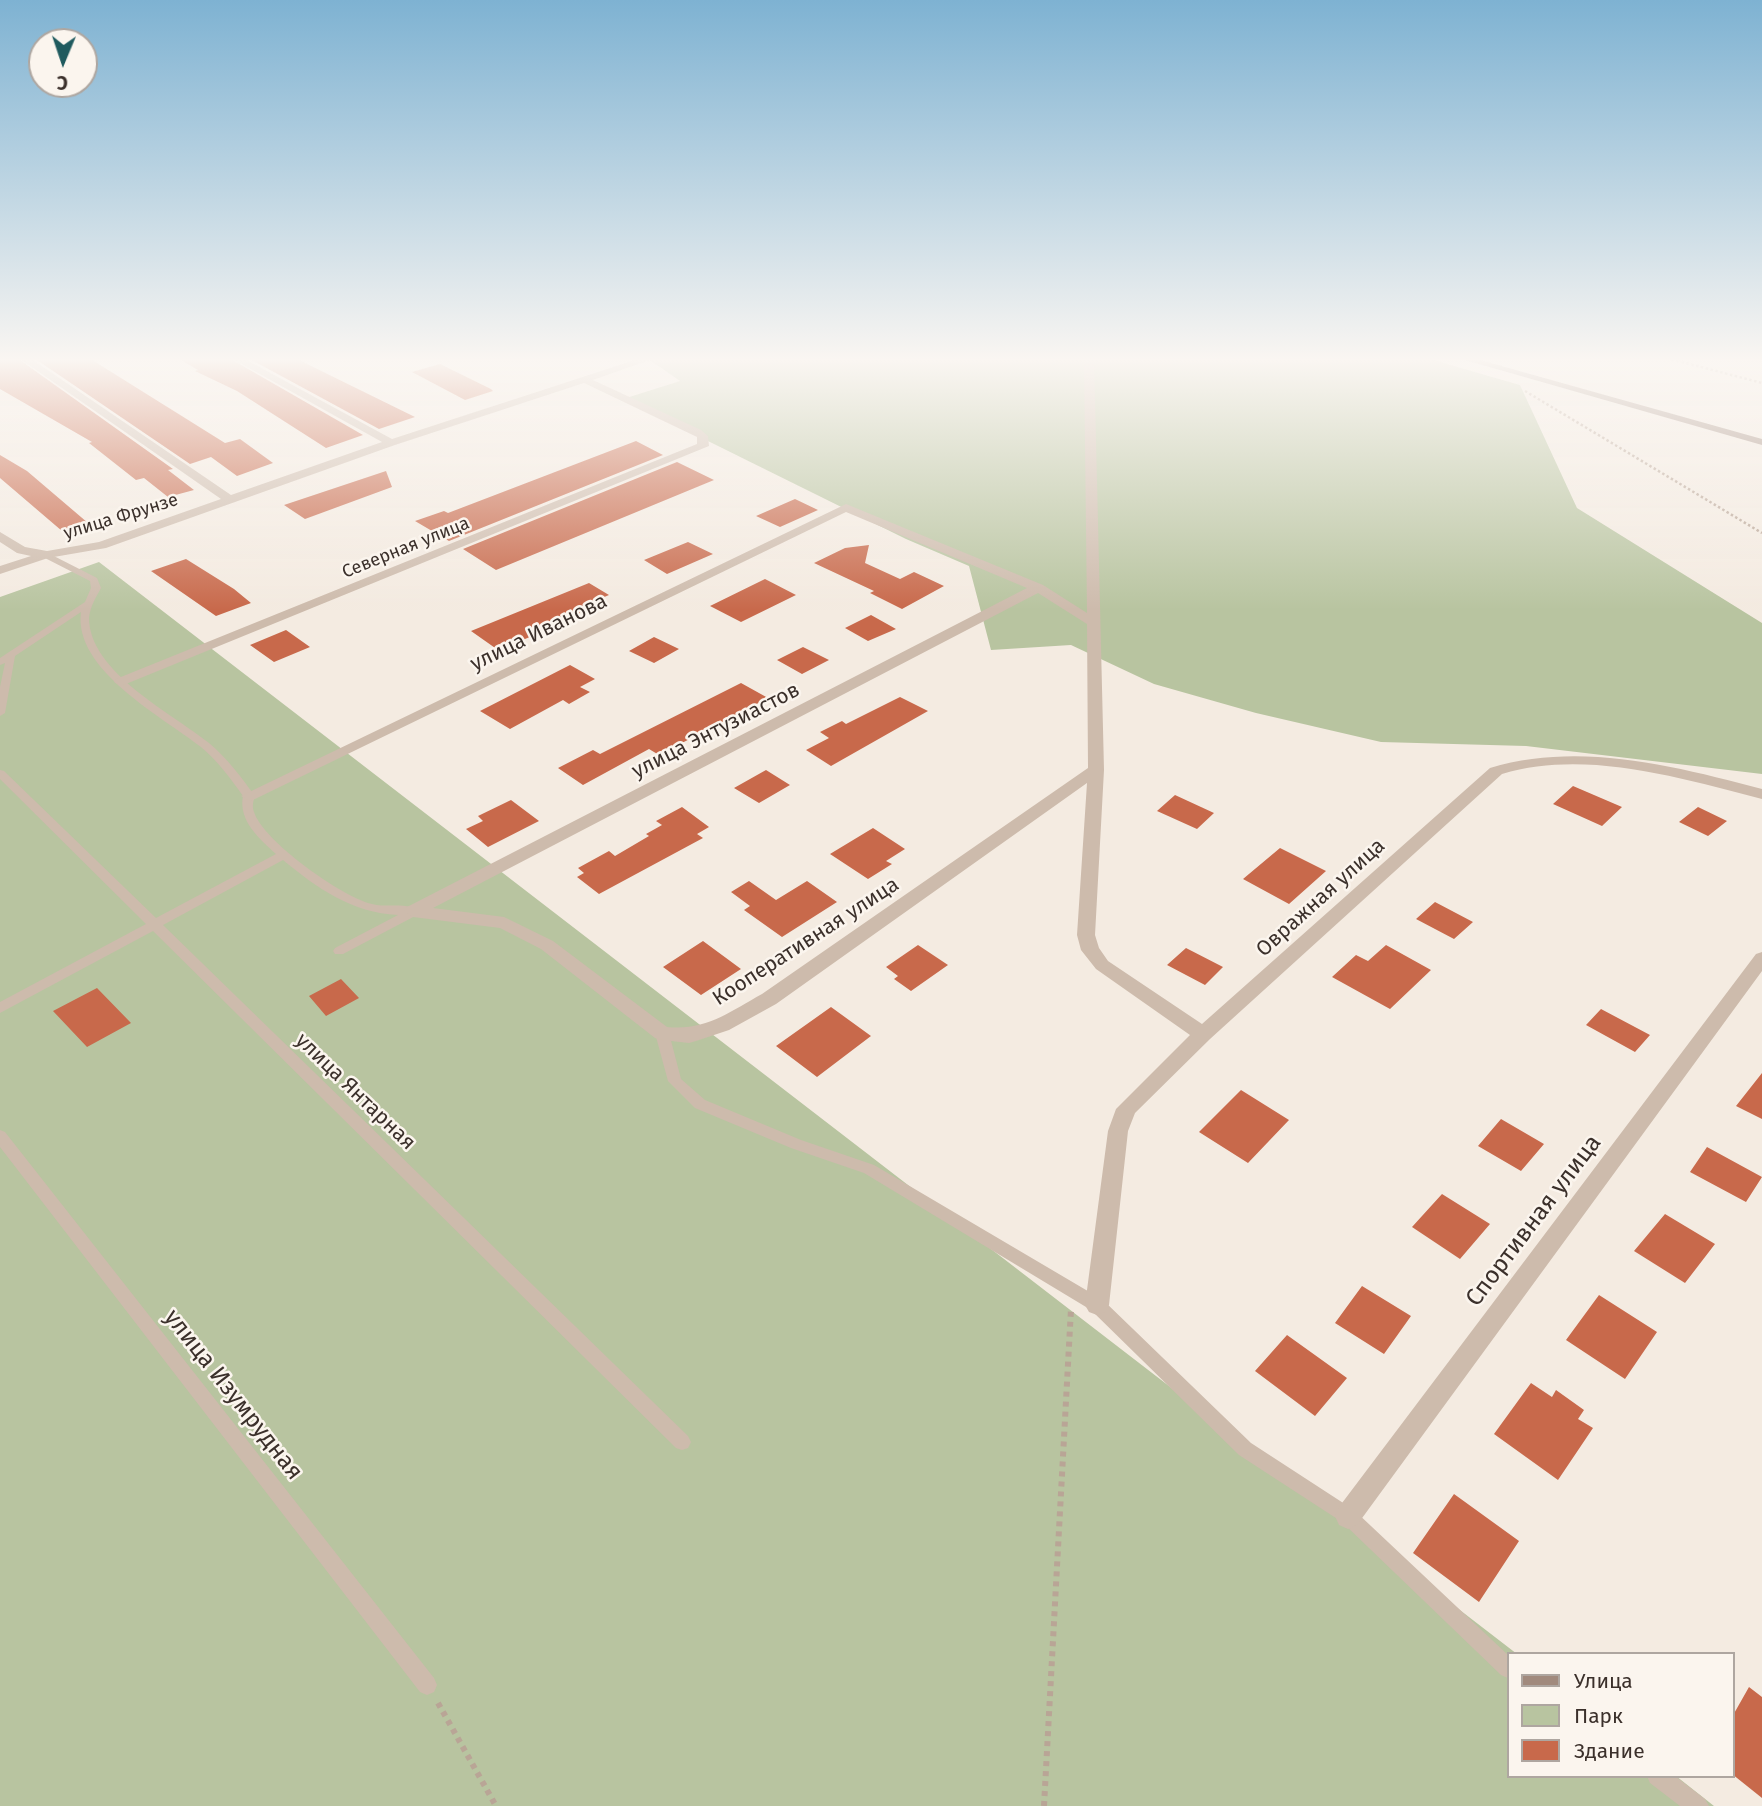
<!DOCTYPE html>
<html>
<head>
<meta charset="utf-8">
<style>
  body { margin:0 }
  #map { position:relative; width:1762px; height:1806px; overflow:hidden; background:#f4ebe1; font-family:"Fira Sans",sans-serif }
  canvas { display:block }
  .legend { position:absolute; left:1507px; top:1652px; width:228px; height:126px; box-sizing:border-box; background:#fbf5ee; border:2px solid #aea6a0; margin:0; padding:9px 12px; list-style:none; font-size:21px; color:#3b302b }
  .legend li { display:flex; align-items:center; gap:14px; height:35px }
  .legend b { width:35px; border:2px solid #aea6a0 }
  .north { position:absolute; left:28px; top:28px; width:70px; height:70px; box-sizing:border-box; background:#fbf5ee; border:2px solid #aea6a0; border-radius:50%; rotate:182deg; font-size:19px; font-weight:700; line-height:28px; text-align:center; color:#3b302b }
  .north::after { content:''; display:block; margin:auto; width:24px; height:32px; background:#1f5a5e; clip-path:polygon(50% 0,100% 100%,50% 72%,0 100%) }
</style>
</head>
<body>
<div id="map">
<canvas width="1762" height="1806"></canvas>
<ul class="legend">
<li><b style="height:9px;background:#a18a7d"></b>Улица</li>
<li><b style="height:19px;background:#b8c4a0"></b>Парк</li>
<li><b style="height:19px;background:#c8694b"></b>Здание</li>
</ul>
<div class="north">С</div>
</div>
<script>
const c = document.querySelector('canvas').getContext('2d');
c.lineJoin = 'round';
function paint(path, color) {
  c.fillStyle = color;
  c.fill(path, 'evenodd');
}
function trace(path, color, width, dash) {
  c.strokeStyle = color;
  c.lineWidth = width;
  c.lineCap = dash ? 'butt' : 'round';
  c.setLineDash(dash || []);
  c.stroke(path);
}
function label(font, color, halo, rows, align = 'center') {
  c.font = font + ' "Fira Sans",sans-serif';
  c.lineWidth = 5;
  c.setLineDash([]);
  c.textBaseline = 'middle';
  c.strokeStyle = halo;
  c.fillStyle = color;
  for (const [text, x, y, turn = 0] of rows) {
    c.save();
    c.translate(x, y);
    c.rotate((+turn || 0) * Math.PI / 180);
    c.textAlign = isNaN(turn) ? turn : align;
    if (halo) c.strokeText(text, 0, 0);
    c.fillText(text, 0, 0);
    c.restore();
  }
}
paint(new Path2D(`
  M647,358H1426L1520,385L1577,508L1762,623V774L1526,746L1381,742L1256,713L1154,684L1071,645L991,650L969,566L906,539L623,399L680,381Z
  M99,562L1517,1654H1508V1776H1676L1714,1806H0V597Z`), '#b8c4a0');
paint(new Path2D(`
  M0,358H17L173,469L168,470L194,490L168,497L144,478L136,480L89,443L92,442L0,389Z
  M34,358H89L225,443L240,439L273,463L237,476L211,457L190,464Z
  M178,358H229L363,435L326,448L237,391L195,371L198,370Z
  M248,358H295L415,417L379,429Z
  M440,364L491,389L493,391L465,400L412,372Z
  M636,441L663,455L449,541L415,521L444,511L448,513Z
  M0,455L27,471L88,523L62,531L0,478Z
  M677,462L714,480L496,570L463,549Z
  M386,471L392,487L305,519L284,505Z
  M795,499L818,510L780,527L756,516Z
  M688,542L713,554L667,574L644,560Z
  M869,545L865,563L900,579L914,572L944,586L902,609L870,593L874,591L814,563L845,548Z
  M186,559L234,589L251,603L216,616L151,571Z
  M765,579L796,595L741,622L710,606Z
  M589,583L609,595L583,606L588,610L548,626L552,628L498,650L471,631Z
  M871,615L896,629L868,641L845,628Z
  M286,630L310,647L274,662L250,645Z
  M654,637L679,649L654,663L629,651Z
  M803,647L829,660L802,674L777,660Z
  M570,665L595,679L580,687L590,692L569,704L563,700L510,729L480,711Z
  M741,683L768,698L659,755L649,749L583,785L558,768L593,750L600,754Z
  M900,697L928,711L831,766L806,750L829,738L820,732L842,721L846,724Z
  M766,770L790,785L759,803L734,788Z
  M1573,786L1622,807L1602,826L1553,804Z
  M1175,795L1214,813L1197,829L1157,811Z
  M511,800L539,821L488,847L466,829L483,821L478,816Z
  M682,807L709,827L697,834L703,838L599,894L577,877L584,873L578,868L609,851L615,856L649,836L646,834L662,825L656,821Z
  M1698,807L1727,821L1708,836L1679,822Z
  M873,828L905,849L886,861L892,864L868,879L830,854Z
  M1280,848L1326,871L1289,904L1243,879Z
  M749,881L776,900L807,881L837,902L782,937L744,910L750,906L731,892Z
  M1435,902L1473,922L1454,939L1416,919Z
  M703,941L741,969L701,995L663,967Z
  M918,945L948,965L911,991L894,979L898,976L886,967Z
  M1386,945L1431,970L1390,1009L1332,977L1356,955L1368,961Z
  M1186,948L1223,967L1205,985L1167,965Z
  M341,979L359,998L326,1016L309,996Z
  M97,988L131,1023L87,1047L53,1011Z
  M831,1007L871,1036L817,1077L776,1046Z
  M1601,1009L1650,1035L1635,1052L1586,1025Z
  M1762,1073V1119L1736,1106Z
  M1241,1090L1289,1120L1248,1163L1199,1132Z
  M1501,1119L1544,1144L1521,1171L1478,1146Z
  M1707,1147L1762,1177L1746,1202L1690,1172Z
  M1442,1194L1490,1224L1460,1259L1412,1227Z
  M1665,1214L1715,1244L1685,1283L1634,1251Z
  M1362,1286L1411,1316L1384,1354L1335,1323Z
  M1599,1295L1657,1332L1625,1379L1566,1340Z
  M1287,1335L1347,1378L1315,1416L1255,1371Z
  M1531,1383L1552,1397L1556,1390L1584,1410L1578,1419L1593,1428L1558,1480L1494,1434Z
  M1454,1494L1519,1541L1479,1602L1413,1553Z
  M1749,1687L1762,1697V1798L1732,1774V1717Z`), '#c8694b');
trace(new Path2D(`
  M1667,358L1762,383
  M1525,391L1762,533`), '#b9a596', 2.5, [2.5, 2.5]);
trace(new Path2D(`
  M438,1703L496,1806
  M1044,1806L1071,1309`), '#b9a596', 6, [5, 5]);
paint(new Path2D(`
  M46,552L97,578L101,588C96,597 90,607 89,618C89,672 173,714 209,743C227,758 241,777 255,796C253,801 252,807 254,812C263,841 342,897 372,904C386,908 409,902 419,911L417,915L343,954H335L333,951L335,948L398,915C352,913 317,888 283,860L163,925L688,1436L691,1442L688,1448L682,1450L676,1448L153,931L0,1013V1002L146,924L0,779V770L4,771L156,918L276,854C260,839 238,821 243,796C231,779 218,761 201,747C163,717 73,670 81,612L15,656L5,713L0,716V687L5,663L0,665V658L85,602L91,588L90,581L43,557V553Z
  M662,1028L667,1030L669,1033L681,1079L705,1100L801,1140L874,1165L1103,1300L1251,1443L1354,1510L1508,1655V1678L1501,1675L1342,1522L1239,1455L1091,1310L864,1173L791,1148L695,1108L668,1081L655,1033L657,1030Z
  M0,1130L5,1132L434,1678L437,1685L434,1692L427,1695L420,1692L0,1147Z
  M1647,1776H1675L1705,1799L1709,1806H1680L1650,1783Z`), '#cdbbac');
paint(new Path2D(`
  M19,358H30L231,495L382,442L231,358H243L392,439L641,358H655L593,380L701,430L708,436L709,446L121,686L114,682L116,679L697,444V437L584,383L395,445L106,548L48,558L0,574V566L31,556L17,553L0,542V532L25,547L47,551L99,542L221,499Z
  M1084,358H1094L1104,770L1095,935L1099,948L1108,961L1202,1024L1490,768C1580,741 1674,766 1762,789V799C1679,778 1586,749 1502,774L1210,1039L1135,1113L1128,1131L1109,1305L1105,1312L1097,1315L1089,1312L1085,1305L1108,1131L1116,1109L1190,1035L1096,969L1081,950L1077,935L1087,783L776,1004L729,1030L696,1041L689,1043L662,1040L655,1038L541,949L500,928L413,917L404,911L407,907L1027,588L846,512L255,799L249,801L241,796L846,504L1043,585L1087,613ZM1038,593L1087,624L1088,768L762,994C729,1012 706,1031 667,1027L553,941L504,917L433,908Z
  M1762,952V971L1357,1525L1348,1529L1339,1525L1335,1516L1339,1507L1756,954Z`), '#cdbbac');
paint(new Path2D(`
  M1458,358H1473L1762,439V445Z`), '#a18a7d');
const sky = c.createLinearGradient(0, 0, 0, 610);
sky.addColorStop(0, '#7eb2d2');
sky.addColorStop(0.59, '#faf6f2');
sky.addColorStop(1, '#faf6f200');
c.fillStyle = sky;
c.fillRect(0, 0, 1762, 610);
label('18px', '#3b302b', '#fbf5ee', [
  ["улица Фрунзе",121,517,-17],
  ["Северная улица",406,548,-22]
]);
label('21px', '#3b302b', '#fbf5ee', [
  ["улица Иванова",539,633,-26],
  ["улица Энтузиастов",716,731,-27],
  ["Овражная улица",1321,898,-42],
  ["Кооперативная улица",806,942,-33],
  ["улица Янтарная",355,1092,44]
]);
label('24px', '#3b302b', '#fbf5ee', [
  ["Спортивная улица",1534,1221,-53],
  ["улица Изумрудная",233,1395,52]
]);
</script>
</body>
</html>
